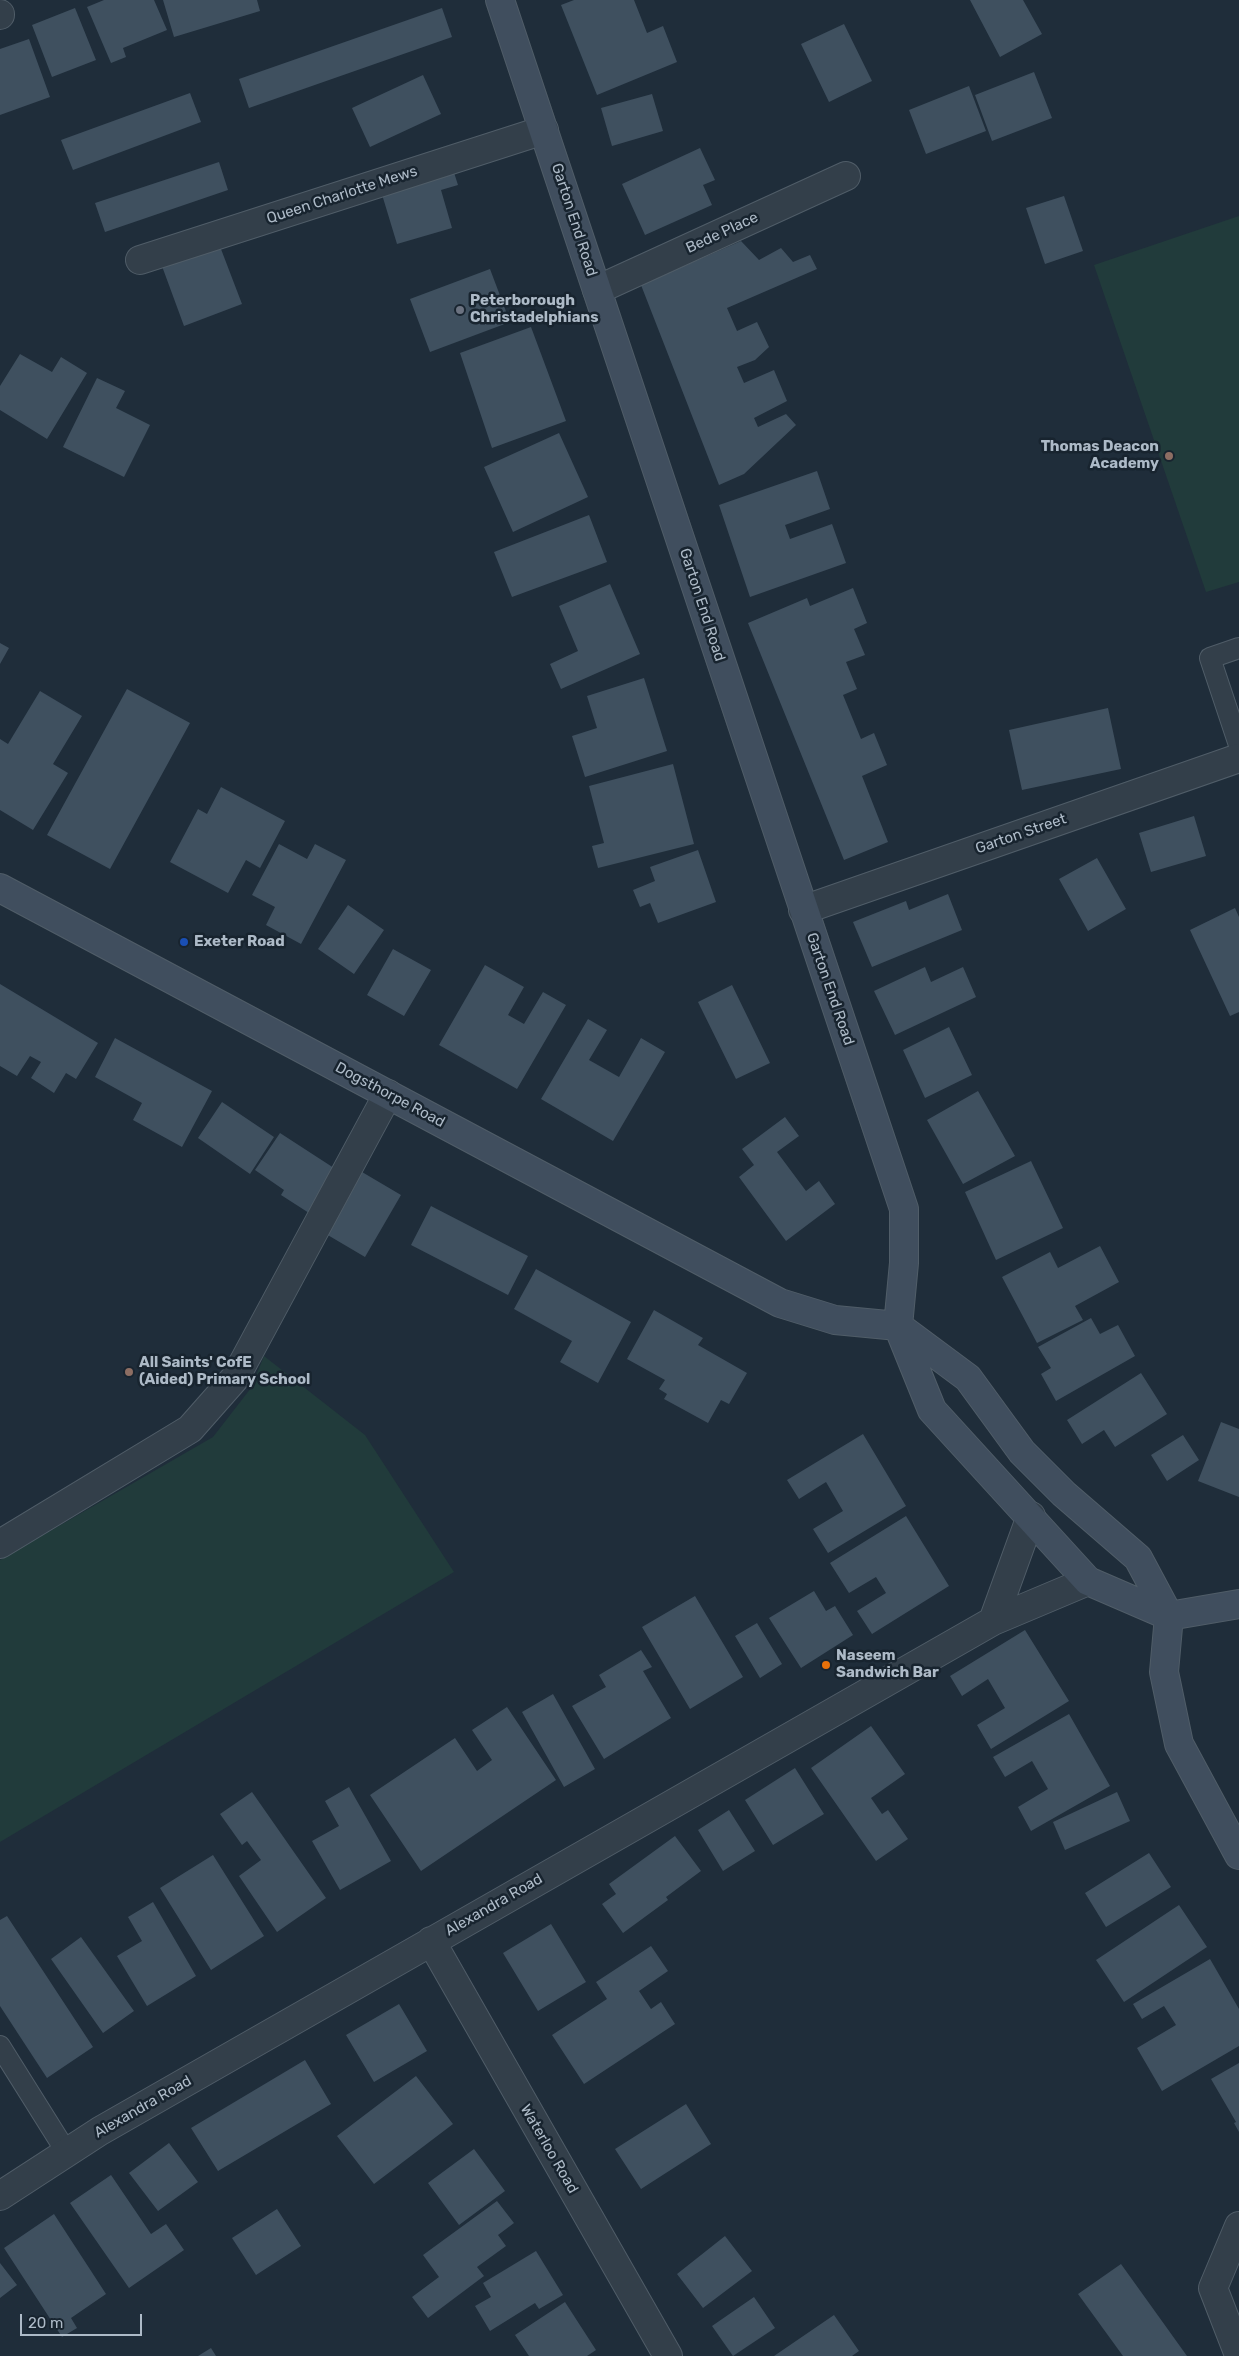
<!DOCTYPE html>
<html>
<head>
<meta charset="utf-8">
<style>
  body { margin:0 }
  #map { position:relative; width:1239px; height:2356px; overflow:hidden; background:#1f2d3a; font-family:Rubik,sans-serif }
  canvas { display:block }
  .scale { position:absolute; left:20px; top:2314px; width:122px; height:22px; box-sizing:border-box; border:2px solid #adbac7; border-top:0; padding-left:6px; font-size:15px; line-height:18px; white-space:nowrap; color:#adbac7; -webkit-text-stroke:4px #18242f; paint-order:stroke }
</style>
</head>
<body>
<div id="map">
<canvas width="1239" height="2356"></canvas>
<div class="scale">20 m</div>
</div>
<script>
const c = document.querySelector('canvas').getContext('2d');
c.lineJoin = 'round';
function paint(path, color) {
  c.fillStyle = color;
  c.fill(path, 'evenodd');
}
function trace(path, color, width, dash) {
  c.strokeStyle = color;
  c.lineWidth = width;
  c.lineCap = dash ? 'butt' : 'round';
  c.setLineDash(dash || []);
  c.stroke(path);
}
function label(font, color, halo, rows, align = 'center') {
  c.font = font + ' Rubik,sans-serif';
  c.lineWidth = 5;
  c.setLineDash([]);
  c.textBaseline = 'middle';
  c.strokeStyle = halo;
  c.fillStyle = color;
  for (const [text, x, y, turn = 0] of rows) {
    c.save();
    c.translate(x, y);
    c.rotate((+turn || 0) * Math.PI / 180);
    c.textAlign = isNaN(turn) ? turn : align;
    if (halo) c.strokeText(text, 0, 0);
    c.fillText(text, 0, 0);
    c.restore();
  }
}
paint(new Path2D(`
  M1239,216V582L1206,592L1094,265Z
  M264,1356L365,1435L454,1572L0,1842V1560L213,1437L251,1388Z`), '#213b3b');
paint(new Path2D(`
  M104,0H154L167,30L123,48L126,57L111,63L87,7Z
  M163,0H257L260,11L174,37Z
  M574,0H634L647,33L663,26L677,62L597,95L561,5Z
  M970,0H1023L1042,34L1000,57Z
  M75,8L96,60L52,77L32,25Z
  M442,8L452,37L249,108L239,79Z
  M844,24L872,81L829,102L801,44Z
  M29,39L50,97L0,115V49Z
  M1034,72L1052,118L992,141L975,95Z
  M423,75L441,114L370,147L352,108Z
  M969,86L986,131L926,154L909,110Z
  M190,93L201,122L73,170L61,140Z
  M652,94L663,131L612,146L601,108Z
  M700,148L715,180L703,185L712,205L645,235L622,184Z
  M449,157L458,185L441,190L452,228L397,244L377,178Z
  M219,162L228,190L105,232L95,203Z
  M1064,196L1083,251L1045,264L1026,208Z
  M216,236L242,304L184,326L159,258Z
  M741,241L759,260L781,248L793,262L810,255L817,269L727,308L737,331L757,322L769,347L755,360L737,367L744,383L774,370L787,401L754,418L758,427L786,414L796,425L744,474L719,485L641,285Z
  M490,269L510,322L430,352L410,299Z
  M531,327L566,421L492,448L460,353Z
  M20,354L52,372L61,357L87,373L47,439L0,410V386Z
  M97,378L125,391L116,408L150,425L124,477L63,447Z
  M559,433L588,497L513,532L484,467Z
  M817,471L830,509L785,525L790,539L832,524L846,563L750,597L719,505Z
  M589,515L607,562L512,597L494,552Z
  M610,584L640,654L561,689L550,664L578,651L559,606Z
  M853,588L867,623L854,629L865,655L846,662L857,689L843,695L861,739L874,733L887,765L862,776L888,842L844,860L748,623L807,598L810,606Z
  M0,643L9,648L0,664Z
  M644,678L667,751L585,777L572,736L597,728L587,696Z
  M127,689L190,723L110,869L47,835Z
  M40,691L82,716L53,764L68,773L33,830L0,810V739L8,744Z
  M1108,708L1121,769L1022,790L1009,730Z
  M673,764L694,844L598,868L592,846L604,843L589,786Z
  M221,787L285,821L260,868L246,860L228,893L170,862L198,809L207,814Z
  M1194,816L1206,856L1151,872L1139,833Z
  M279,844L307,859L315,844L346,860L301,944L266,925L275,907L252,895Z
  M698,850L716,902L658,923L650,903L640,907L633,890L655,881L650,867Z
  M1097,858L1126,909L1088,931L1059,879Z
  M948,894L962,930L872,967L853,922L906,901L909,910Z
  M348,905L384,930L354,974L318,949Z
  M1235,908L1239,917V1012L1230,1016L1190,930Z
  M393,949L431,970L404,1016L367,995Z
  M485,965L524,987L508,1015L524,1024L543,992L566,1005L517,1089L439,1045Z
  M925,967L931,982L963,967L976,997L895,1035L874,991Z
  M0,984L98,1043L76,1079L66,1073L54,1093L31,1078L41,1062L30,1056L17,1076L0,1066Z
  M732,985L770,1063L736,1079L698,1002Z
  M588,1019L607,1030L589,1060L619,1077L641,1038L665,1052L613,1141L541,1099Z
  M949,1027L972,1075L925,1098L903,1050Z
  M115,1038L212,1091L182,1147L133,1120L142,1103L95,1077Z
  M978,1091L1015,1156L963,1184L927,1120Z
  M222,1102L274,1137L250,1174L198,1138Z
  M785,1117L799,1136L777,1152L806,1191L819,1181L835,1204L786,1241L739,1177L754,1165L742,1149Z
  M280,1133L337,1170L309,1213L281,1195L284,1190L255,1170Z
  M1031,1161L1063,1228L996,1260L965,1192Z
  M362,1172L401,1195L365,1257L326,1234Z
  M431,1206L528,1256L508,1295L411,1245Z
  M1100,1246L1119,1282L1075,1306L1083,1320L1037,1343L1002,1277L1050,1252L1058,1268Z
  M536,1269L631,1322L598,1383L560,1362L572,1341L514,1309Z
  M654,1310L703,1338L698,1345L747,1373L729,1404L721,1400L708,1423L664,1399L667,1394L659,1389L665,1380L627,1359Z
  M1091,1318L1100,1334L1118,1325L1135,1356L1056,1401L1041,1374L1051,1368L1038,1347Z
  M1141,1373L1167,1414L1115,1447L1104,1430L1082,1444L1067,1420Z
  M1221,1422L1239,1429V1497L1198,1481Z
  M863,1434L906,1506L828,1553L813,1529L843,1511L826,1482L799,1499L787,1480Z
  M1183,1435L1199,1460L1167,1481L1151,1455Z
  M906,1516L949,1586L872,1634L857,1611L886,1593L876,1577L849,1593L830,1563Z
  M814,1591L826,1611L835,1606L853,1635L801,1668L769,1618Z
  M695,1596L743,1677L690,1709L642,1627Z
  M757,1623L782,1664L760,1678L735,1636Z
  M1025,1630L1069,1701L991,1749L977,1725L1005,1708L988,1679L962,1696L950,1676Z
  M641,1650L652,1667L643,1671L671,1718L604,1759L572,1706L606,1687L599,1675Z
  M553,1694L595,1769L564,1787L522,1712Z
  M507,1707L556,1780L421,1871L370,1795L455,1738L477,1771L492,1760L472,1730Z
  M1069,1714L1110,1786L1031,1831L1018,1807L1048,1789L1032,1761L1005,1777L993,1757Z
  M871,1726L905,1774L871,1798L882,1814L888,1810L908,1839L876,1861L811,1768Z
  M795,1768L824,1814L773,1845L745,1800Z
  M349,1787L391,1861L340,1890L312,1841L339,1826L325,1801Z
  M252,1792L326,1898L277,1932L239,1876L261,1860L247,1841L242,1845L220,1814Z
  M1117,1792L1130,1821L1065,1850L1053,1822Z
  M729,1810L755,1851L723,1871L698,1830Z
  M675,1836L701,1871L666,1897L668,1900L623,1933L602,1904L616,1894L609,1884Z
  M1149,1853L1171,1887L1106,1927L1085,1893Z
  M213,1855L264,1936L211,1970L160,1888Z
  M153,1902L196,1976L147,2006L117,1956L142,1941L128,1917Z
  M1179,1905L1207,1947L1124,2002L1096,1960Z
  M7,1916L93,2047L47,2078L0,2006V1920Z
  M551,1924L586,1982L538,2011L503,1953Z
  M81,1937L134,2011L103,2033L51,1959Z
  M651,1946L668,1971L639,1991L651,2009L661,2002L675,2024L584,2084L552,2035L607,1999L596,1982Z
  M1210,1959L1239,2009V2046L1162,2091L1137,2048L1176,2025L1164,2006L1142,2019L1133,2004Z
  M399,2004L427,2051L374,2082L346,2035Z
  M305,2060L331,2104L218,2171L191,2128Z
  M1239,2063V2132L1234,2123L1236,2122L1211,2079Z
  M416,2076L453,2124L374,2184L337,2136Z
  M686,2104L711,2144L641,2189L615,2149Z
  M169,2143L198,2182L158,2211L129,2173Z
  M474,2149L505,2191L459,2225L428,2183Z
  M111,2175L151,2234L166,2224L184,2250L129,2288L70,2203Z
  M497,2201L514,2223L498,2235L506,2246L477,2267L484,2276L428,2318L412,2297L439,2277L423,2255Z
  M277,2209L301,2246L256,2275L232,2238Z
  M54,2214L106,2294L71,2318L77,2328L62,2337L4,2248Z
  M725,2236L752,2271L703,2308L677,2274Z
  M536,2251L563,2295L539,2309L535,2303L490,2331L475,2306L491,2297L483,2283Z
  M0,2263L17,2285L0,2298Z
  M1121,2264L1187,2356H1123L1078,2294Z
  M754,2297L775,2328L733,2356L712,2326Z
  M565,2302L596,2350L587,2356H529L515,2335Z
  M834,2315L859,2351L852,2356H774Z
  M211,2348L216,2356H198Z`), '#3f505f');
const lane = new Path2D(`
  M1239,648L1210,658L1239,745
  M0,2046L67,2153`);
const street = new Path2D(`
  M0,14V15
  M140,260L544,130
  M597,290L846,176
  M803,910L1239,758
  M0,1544L190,1429L235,1378L388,1094
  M993,1621L1031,1516
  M431,1941L668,2356
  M0,2196L100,2131L993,1621L1088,1581
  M1239,2226L1213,2288L1239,2355`);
const secondary = new Path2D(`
  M500,0L904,1209V1263L898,1326L932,1410L1088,1581L1169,1616
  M0,888L780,1303L835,1320L898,1326L968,1378L1022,1452L1064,1494L1138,1558L1169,1616
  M1169,1616L1164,1672L1179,1744L1239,1855
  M1169,1616L1239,1604`);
trace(lane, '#505d68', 22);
trace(street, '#505d68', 30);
trace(secondary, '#505d68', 30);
trace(lane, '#333f4a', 20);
trace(street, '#333f4a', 28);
trace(secondary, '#404e5e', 28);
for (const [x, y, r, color] of [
  [460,310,5,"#6b7280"],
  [1169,456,5,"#8d6e63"],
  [184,942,5,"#1a4fb4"],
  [129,1372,5,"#8d6e63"],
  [826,1665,5,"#e8710a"]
]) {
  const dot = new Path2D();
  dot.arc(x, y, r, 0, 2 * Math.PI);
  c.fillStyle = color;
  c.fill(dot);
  trace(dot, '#18242f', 2);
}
label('15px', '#adbac7', '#18242f', [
  ["Queen Charlotte Mews",342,195,-18],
  ["Garton End Road",574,220,72],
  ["Bede Place",722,233,-25],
  ["Garton End Road",702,605,72],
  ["Garton Street",1021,834,-19],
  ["Garton End Road",830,989,71],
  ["Dogsthorpe Road",390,1095,28],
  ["Alexandra Road",494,1905,-30],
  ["Alexandra Road",143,2107,-30],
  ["Waterloo Road",549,2149,60]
]);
label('bold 15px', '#adbac7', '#18242f', [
  ["Peterborough",470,301],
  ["Christadelphians",470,318],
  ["Thomas Deacon",1159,447,"right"],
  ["Academy",1159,464,"right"],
  ["Exeter Road",194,942],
  ["All Saints' CofE",139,1363],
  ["(Aided) Primary School",139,1380],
  ["Naseem",836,1656],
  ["Sandwich Bar",836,1673]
], 'left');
</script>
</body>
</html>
